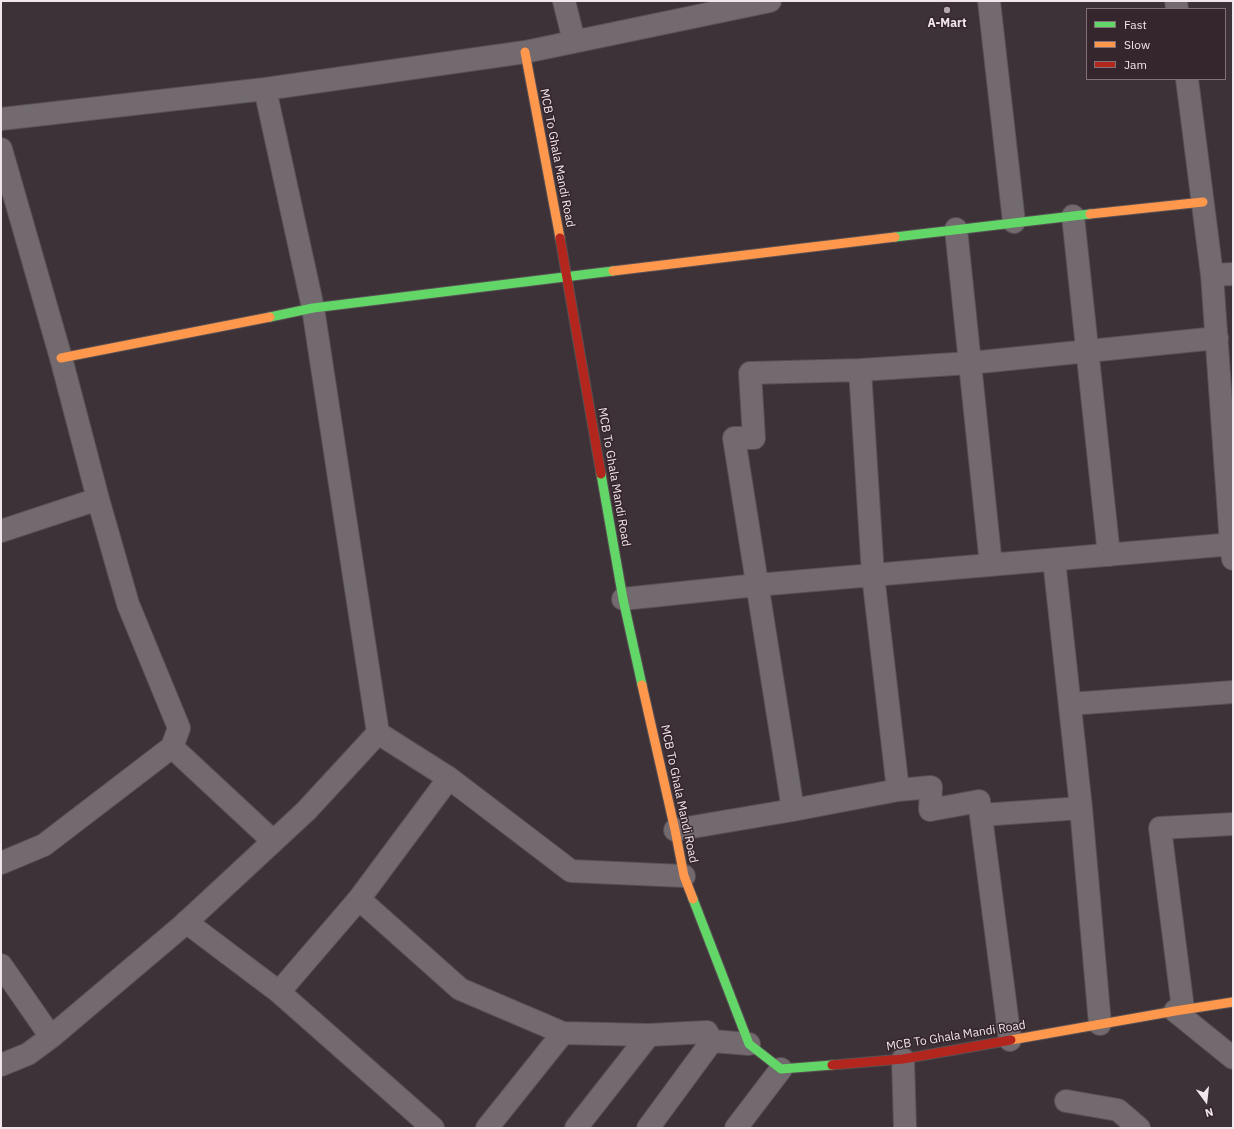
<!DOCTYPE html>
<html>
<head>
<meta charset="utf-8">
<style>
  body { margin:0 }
  #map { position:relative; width:1234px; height:1129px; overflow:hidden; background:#3c3237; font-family:"IBM Plex Sans",sans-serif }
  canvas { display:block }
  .frame { position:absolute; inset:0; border:2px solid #f1e6eb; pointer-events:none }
  .legend { position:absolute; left:1086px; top:8px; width:140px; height:72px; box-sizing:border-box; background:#35252c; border:1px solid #807278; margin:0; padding:5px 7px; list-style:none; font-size:12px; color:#f1e6eb }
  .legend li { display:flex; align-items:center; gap:8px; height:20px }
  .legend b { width:20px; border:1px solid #807278 }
  .north { position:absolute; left:1186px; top:1081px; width:40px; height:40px; -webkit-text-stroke:3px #35252c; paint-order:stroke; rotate:165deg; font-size:11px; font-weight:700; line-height:16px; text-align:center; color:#f1e6eb }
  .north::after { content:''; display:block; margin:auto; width:14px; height:18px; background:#f1e6eb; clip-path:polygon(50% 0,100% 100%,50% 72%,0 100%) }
</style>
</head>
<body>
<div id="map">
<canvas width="1234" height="1129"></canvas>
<div class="frame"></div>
<ul class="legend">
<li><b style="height:5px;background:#63d668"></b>Fast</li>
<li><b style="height:5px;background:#ff974d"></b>Slow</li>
<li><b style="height:5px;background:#b3261e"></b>Jam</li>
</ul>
<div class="north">N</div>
</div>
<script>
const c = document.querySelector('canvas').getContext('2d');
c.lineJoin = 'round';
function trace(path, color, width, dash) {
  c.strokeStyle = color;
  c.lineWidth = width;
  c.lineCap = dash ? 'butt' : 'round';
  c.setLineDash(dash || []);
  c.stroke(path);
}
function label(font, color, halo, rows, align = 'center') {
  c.font = font + ' "IBM Plex Sans",sans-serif';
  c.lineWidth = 3;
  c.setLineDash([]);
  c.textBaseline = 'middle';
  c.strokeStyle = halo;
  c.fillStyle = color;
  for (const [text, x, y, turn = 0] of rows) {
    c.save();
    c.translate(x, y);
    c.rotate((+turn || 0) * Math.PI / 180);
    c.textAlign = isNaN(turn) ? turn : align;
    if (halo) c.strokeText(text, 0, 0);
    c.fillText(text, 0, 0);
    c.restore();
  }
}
const street = new Path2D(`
  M564,1L574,41
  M989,1L1014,222
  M1176,1L1177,9
  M1187,79L1212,275L1231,544L1233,559
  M265,89L313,308L378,733L449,778
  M1,119L265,89L525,52L770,1
  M1,149L61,358L98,499L128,604L179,728L172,747L44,845L1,863
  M1073,216L1109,555
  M956,229L991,565
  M1212,275L1233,274
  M860,370L873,575L898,790
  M1,531L98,499
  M1054,560L1081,808L1100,1024
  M623,599L757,585L1233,544
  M1070,704L1233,692
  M172,747L273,841
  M793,810L734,438H754L750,373L860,370L970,363L1217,338
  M981,815L1081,808
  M675,830L793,810L898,790L931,787L930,810L979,801L1010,1040
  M359,899L449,778L571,871L684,876
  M186,922L279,992
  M1,965L51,1037L28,1054L1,1065
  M1183,1009L1160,828L1233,824
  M1175,1011L1233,1058
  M51,1037L181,927L306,811L378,733
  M903,1059L905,1128
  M1066,1101L1118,1110L1139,1128
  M433,1128L279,992L359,899L460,989L563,1033L649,1035L707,1032L712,1041
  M487,1128L563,1033
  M576,1128L649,1035
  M648,1128L712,1041L749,1044
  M736,1128L781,1069`);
const fast = new Path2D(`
  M895,237L1090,214
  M270,317L313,308L613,271
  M601,474L623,599L642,685
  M693,899L749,1044L781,1069L832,1065`);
const slow = new Path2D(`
  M525,52L560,238
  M1090,214L1203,202
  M613,271L895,237
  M61,358L270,317
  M642,685L675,830L684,876L693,899
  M1011,1040L1175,1011L1233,1002`);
const jam = new Path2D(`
  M560,238L601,474
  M832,1065L903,1059L1011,1040`);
trace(street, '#585054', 24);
trace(fast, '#585054', 11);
trace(slow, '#585054', 11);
trace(jam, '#585054', 11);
trace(street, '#726a6e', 22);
trace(fast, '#63d668', 9);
trace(slow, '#ff974d', 9);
trace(jam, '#b3261e', 9);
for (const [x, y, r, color] of [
  [947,10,4,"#b2a7ac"]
]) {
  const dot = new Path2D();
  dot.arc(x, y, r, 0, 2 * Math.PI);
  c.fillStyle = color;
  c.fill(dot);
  trace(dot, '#35252c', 1.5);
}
label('bold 12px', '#f1e6eb', '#35252c', [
  ["A-Mart",947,24]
]);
label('12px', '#f1e6eb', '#35252c', [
  ["MCB To Ghala Mandi Road",557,158,79],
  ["MCB To Ghala Mandi Road",614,477,80],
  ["MCB To Ghala Mandi Road",679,794,78],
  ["MCB To Ghala Mandi Road",956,1036,-9]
]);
</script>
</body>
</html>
